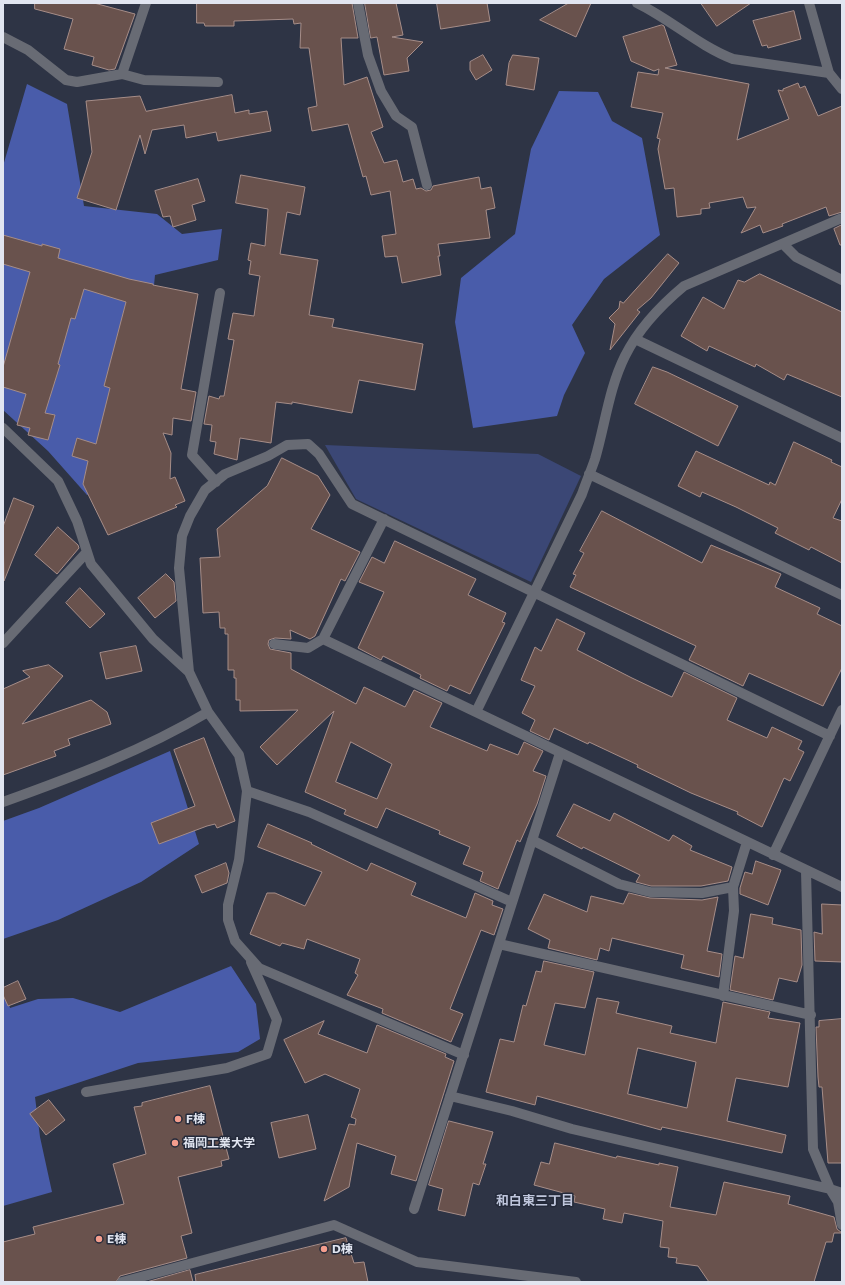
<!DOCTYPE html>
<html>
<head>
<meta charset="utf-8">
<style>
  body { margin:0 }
  #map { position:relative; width:845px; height:1285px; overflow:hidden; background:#2e3445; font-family:Commissioner,sans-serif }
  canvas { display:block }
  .frame { position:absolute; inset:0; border:4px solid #e1e5f0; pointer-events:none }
</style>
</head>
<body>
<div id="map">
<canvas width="845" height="1285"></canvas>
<div class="frame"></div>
</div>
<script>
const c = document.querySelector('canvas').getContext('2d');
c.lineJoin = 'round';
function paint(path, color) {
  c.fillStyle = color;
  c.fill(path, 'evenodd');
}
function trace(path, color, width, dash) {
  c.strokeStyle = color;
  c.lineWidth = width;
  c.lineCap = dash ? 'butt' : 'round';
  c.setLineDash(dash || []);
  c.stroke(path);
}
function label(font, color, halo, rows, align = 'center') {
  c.font = font + ' Commissioner,"Noto Sans JP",sans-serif';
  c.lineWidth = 3;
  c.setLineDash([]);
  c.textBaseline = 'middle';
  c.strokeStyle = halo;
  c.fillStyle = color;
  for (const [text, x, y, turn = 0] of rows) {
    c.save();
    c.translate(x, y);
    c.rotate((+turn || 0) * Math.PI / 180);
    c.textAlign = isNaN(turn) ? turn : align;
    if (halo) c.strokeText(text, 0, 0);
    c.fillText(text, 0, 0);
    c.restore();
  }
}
paint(new Path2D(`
  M325,445L538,454L581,476L531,582L356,499Z`), '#3b4775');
paint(new Path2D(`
  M27,84L67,104L84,206L157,214L182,234L222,229L218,260L155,275L135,480L87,495L48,451L3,410V166Z
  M559,91L598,92L612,121L642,138L660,235L604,279L572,325L585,353L564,395L557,416L473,428L455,322L461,278L515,234L531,149Z
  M170,751L199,844L141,882L58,920L3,939V821L39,808Z
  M231,966L256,1004L260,1039L238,1052L138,1063L35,1097L40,1137L52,1192L3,1206V982L10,1008L38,999L73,998L120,1012Z`), '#495caa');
const building = new Path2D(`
  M35,3H94L135,14L115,69L109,70L92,65L94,57L64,49L73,19L35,9Z
  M197,3H352L358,38H341L344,85L367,77L383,127L371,132L384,163L397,160L403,182L413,179L416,189L421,188L426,191L431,190L433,186L479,177L481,189L491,187L495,208L486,210L490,238L438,244L440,256H438L441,275L402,283L397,256L385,257L382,236L396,234L390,191L371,195L366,176L363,177L348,124L312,131L308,108L317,106L309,48H300L301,23L294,24L293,19L234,21V26H205L204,23H197Z
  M365,3H396L403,35L392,37L423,42L407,58L409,71L384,75L377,37L371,38Z
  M437,3H487L490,21L441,29Z
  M569,3H591L576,37L540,20Z
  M701,3H751L717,26Z
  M794,11L801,39L768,48L767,45L762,46L753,21Z
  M662,25L664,26L677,65L665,68L749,84L737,140L789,119L778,90L783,91V89L798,83L800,88L805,86L818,116L842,106V212L829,216L826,207L782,224L783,226L763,233L760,225L741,233L756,207L747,208L743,197L709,203L710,208L701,209V214L677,217L674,188L665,189L658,149L660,139L657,138L663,113L631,107L638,72L658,75L659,69L654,71L631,61L623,37Z
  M483,55L492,70L476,80L470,70V62Z
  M513,55L539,58L534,90L506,85L509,63Z
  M232,95L235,113L249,110V114L267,111L271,131L218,141L216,132L186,138L184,125L152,130L145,154L140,135L116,210L77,198L92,152L86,101L140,96L146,111Z
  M241,175L305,187L300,215L287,212L280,254L318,260L309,315L334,319L332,327L423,344L415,390L359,380L352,413L292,402V404L276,402L271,443L240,438L237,460L214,454L216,442L210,441L212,425L204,424L209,396L219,399L220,396H224L234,340L228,339L233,313L254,316L259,281L260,276L249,274L251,261L248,260L251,243L265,246L268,209L236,203Z
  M198,179L205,201L192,205L196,220L173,227L170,216L163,217L155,191Z
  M842,225V245H840L834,229Z
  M3,235L42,246V244L60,249L58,258L129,279L153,284V285L198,294L181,389L196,392L191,421L173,418L172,435L163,433L171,453L170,479L175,477L185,501L175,505L177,507L108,535L83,484L88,461L72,456L77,438L96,444L110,388L104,386L126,302L84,289L75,319L71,318L58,364L60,365L45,413L55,415L48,440L28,435L30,428L17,425L26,394L3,387V367L30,272L3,264Z
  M668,254L679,263L651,298L637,310L640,312L610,350L615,324L609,318L619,308L620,301L623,303Z
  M760,274L842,312V397L787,374L784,380L756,364L755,367L709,346L707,351L681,336L703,297L724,309L738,280L744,282Z
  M653,367L667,372L738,406L718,446L635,404Z
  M794,442L832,460L831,462L842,467V499L833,518L842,521V563L811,547L809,550L775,533L778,528L736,507L702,492L700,497L678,486L696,451L769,485L770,482L775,485Z
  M282,458L318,476L330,495L311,529L360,552L345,581L341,579L315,636L310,639L290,630L291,639L275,638L269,640L268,644L270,649L291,653V669L356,704L364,687L405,707L414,690L442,703L430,727L487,751L490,744L518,755L524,742L543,751L533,771L546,776L537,804L520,842L517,840L498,889L480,881L483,872L463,864L470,847L439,834L440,831L386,808L377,828L344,814L346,810L305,792L334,711L277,765L260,747L298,710L240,711V700H236V678H234V670H228V634H225V628H220L219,612L203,613L200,558L220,557L217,529L267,486ZM351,742L392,764L377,799L336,782Z
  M14,498L34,506L4,581L3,527Z
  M602,511L702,563L711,545L781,574L775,587L820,608L817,614L842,626V668L823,706L749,673L743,686L689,660L696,646L570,587L576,575L573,574L584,553L580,551Z
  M58,527L78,545L79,548L57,574L35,555Z
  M395,541L476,579L468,595L506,613L502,622L505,623L470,694L450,685L447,691L420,678L421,675L383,656L381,660L358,648L384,592L359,582L372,557L384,563Z
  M166,574L174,582L176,601L155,618L138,598Z
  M80,588L105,614L90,628L66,603Z
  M557,619L585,633L577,650L632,678L672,697L684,672L737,698L727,720L767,738L772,727L802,741L798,749L804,752L790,781L784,778L762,827L737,814L738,812L691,793L637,767L638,765L589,742L588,744L554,728L549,740L530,731L535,720L522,713L535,686L521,680L535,647L541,651Z
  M136,646L142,671L106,679L100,653Z
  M49,665L63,676L22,724L91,700L107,712L111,724L68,739L70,745L54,751L56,756L3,775V689L30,677L23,671Z
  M204,738L235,821L217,828L215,824L207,826L159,844L151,823L195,806L174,750Z
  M574,804L610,821L614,813L669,841L673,835L692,846L690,850L732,867L728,881L701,886H651L636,882L640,875L583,847L582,849L557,836Z
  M268,824L312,843L311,844L367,871L371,863L416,883L411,895L466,918L475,893L493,901L492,905L503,909L494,935L481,930L450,1009L463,1014L451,1042L382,1013L383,1009L347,995L358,975L355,973L360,959L307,939L304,949L282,943L280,946L250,934L267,893H275L305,906L322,872L258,847Z
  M756,861L781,870L768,905L740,894V888L745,872L752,874Z
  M226,863L229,873L227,883L202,893L195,876Z
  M629,893L650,898L702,900L718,897L707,951L722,954L719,977L681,968L684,955L612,938L609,951L600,948L597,960L548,948L550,940L528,929L544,894L587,912L591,896L623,904Z
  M822,904L842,905V962L815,961L814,932L822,934Z
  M751,914L773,918L772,924L801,930L802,965L797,982L779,978L773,1000L730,990L735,956L743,958Z
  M544,961L594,972L585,1008L555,1003L544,1045L585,1055L597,998L619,1002L616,1013L672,1026L670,1033L716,1043L723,1002L770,1012L768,1018L800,1023L788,1087L736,1078L727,1121L786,1135L782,1153L662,1127L661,1130L537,1096L535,1105L486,1092L500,1039L514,1042L523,1005L526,1006L536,971L541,972ZM638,1048L696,1062L687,1108L628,1094Z
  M18,981L26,999L8,1006L3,995V988Z
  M842,1019V1163H828L822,1087H819L818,1077L816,1027H819V1021Z
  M324,1021L318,1034L367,1053L377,1025L446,1054L445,1057L454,1061L416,1181L391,1174L396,1156L357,1143L349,1187L324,1201L349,1124L355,1125L356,1119L351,1117L360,1089L325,1074L305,1083L284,1040Z
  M210,1086L229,1159L221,1161L222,1166L178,1177L192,1233L181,1236L187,1258L120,1276L116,1282H3V1242L35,1234L33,1227L124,1204L113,1164L146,1154L134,1107L142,1106V1103Z
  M49,1100L65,1120L46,1135L30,1114Z
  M308,1115L316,1149L279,1158L271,1123Z
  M449,1121L493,1132L483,1164H486L479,1185L473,1183L465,1216L438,1210L443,1189L429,1185Z
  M555,1143L616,1158L617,1156L659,1165V1163L678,1167L670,1207L716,1215L724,1182L790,1196L788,1204L834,1217L837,1229L842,1233H834L832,1242H826L814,1282H709L698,1266L676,1263L677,1258L668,1257L669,1248L660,1247L663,1221L624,1213L622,1223L603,1219L605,1209L574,1202L575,1196L534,1185L541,1162L549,1164Z
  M346,1238L354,1263L364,1262L368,1282H196L195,1275Z
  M190,1270L193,1282H147Z`);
paint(building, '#69524d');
trace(building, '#a68d88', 1);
trace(new Path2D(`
  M358,3L368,55L381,91L396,116L412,127L427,185
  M637,3C670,19 699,46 733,59L829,73L842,89
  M809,3L829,73
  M3,37L28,50L66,80L77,82L122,74L146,3
  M122,74L144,80L218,82
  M783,244L796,257L842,280
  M635,339L842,438
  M3,428L58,481L77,521L91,564L153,639L189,672
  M589,474L842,595
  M216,482L192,455L220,293
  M323,639L384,519
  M3,643L87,552
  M274,644L308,648L323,639L842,887
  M476,712L582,494C586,482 591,471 595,459C605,425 609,388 625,356C639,328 660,306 684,286L842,218
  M247,791L309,812L512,902
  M3,802C73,777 144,750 208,712
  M532,840L619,884L650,892L702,893L733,887
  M773,855L842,710
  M806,871L813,1149L830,1189L838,1202L842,1225
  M499,944L811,1015
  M723,996L734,911L733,887L747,842
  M464,1055L259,968L235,941L228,920V905L239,860L247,791L239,755L208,712L189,672L179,568L182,536L190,516L205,490L225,474L268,456L287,445L308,444L319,454L352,504L830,736
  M86,1092L227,1068L267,1054L277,1020L251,962
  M450,1096L512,1111L572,1129L830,1189L842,1193
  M414,1209L560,753
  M122,1282L334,1225L417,1262L576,1282`), '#686b74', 10);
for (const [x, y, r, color] of [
  [178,1119,4,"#f49d8d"],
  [175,1143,4,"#f49d8d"],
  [99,1239,4,"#f49d8d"],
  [324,1249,4,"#f49d8d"]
]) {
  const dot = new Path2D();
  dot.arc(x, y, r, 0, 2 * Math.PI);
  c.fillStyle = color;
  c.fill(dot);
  trace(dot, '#242a3a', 1.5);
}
label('bold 12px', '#e1e5f0', '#242a3a', [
  ["F棟",186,1119],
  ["福岡工業大学",183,1143],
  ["E棟",107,1239],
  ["D棟",332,1249]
], 'left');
label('bold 13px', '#bfc6dc', '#242a3a', [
  ["和白東三丁目",535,1201]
]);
</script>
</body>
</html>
